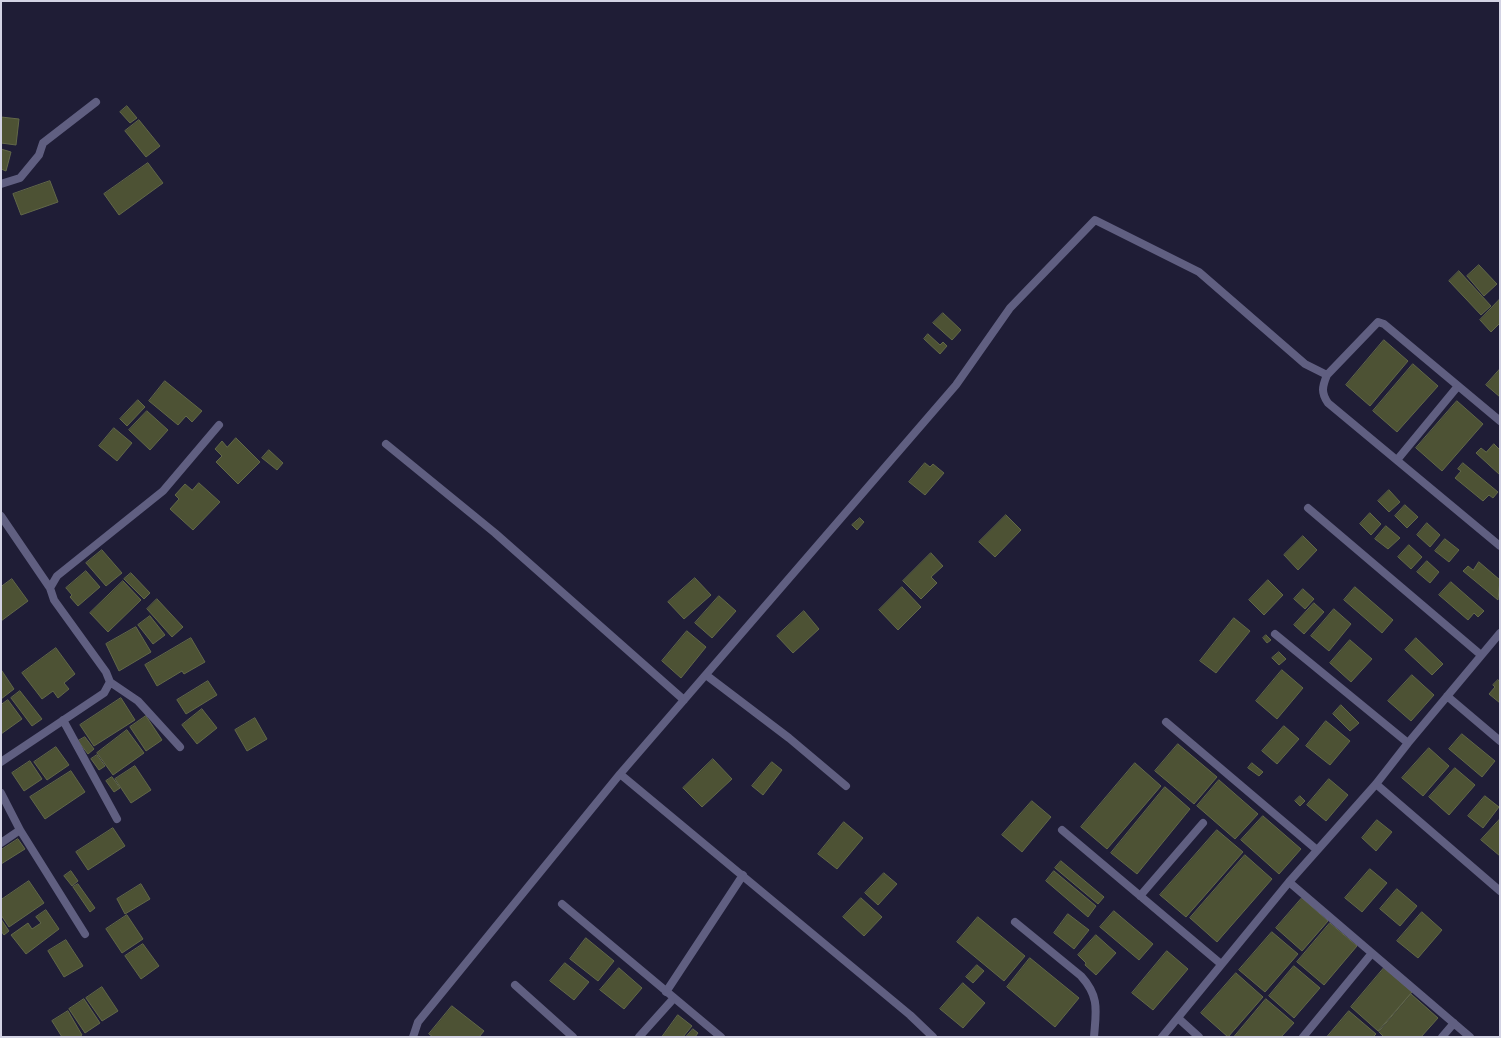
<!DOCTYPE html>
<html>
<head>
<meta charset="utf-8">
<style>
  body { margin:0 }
  #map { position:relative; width:1501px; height:1038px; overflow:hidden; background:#1f1d36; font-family:"Public Sans",sans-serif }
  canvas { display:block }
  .frame { position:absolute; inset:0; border:2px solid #d3d3e4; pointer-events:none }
</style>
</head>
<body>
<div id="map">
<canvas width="1501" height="1038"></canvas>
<div class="frame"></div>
</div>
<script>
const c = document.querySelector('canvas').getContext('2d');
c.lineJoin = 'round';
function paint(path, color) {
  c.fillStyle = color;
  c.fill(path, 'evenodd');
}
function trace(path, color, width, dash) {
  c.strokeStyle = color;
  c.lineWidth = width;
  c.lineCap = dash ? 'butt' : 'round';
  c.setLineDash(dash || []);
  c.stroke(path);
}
const building = new Path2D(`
  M127,106L137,118L130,123L120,112Z
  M1,117L19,119L16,145L1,143Z
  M139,120L160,146L146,157L125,131Z
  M1,149L11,152L6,171L1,169Z
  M148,163L163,183L119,215L104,194Z
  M50,181L58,202L21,215L13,194Z
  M1479,265L1497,284L1484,296L1467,276Z
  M1459,271L1491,306L1481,315L1449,281Z
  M1500,299V323L1491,332L1480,320Z
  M943,313L961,330L952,340L933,323Z
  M928,334L940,345L943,342L947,346L940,354L924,339Z
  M1384,340L1408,361L1370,406L1346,385Z
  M1413,364L1438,386L1397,432L1373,411Z
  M1500,369V397L1486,385Z
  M165,381L202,411L192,422L186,416L178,425L149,401Z
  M138,400L145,407L127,426L120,419Z
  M1457,401L1483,424L1442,471L1416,448Z
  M147,411L168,430L150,450L129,430Z
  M114,428L132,443L117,461L99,446Z
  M236,438L260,462L238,484L216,462L222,456L215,449L222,441L227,447Z
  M1494,444L1500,450V475L1476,453L1481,448L1486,452Z
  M269,450L283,463L277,470L262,458Z
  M925,463L930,467L933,464L944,473L925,495L909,482Z
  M1463,463L1498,492L1493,498L1489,495L1483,501L1455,478L1461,471L1458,469Z
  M199,483L220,502L193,530L170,509L179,499L175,495L185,484L192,490Z
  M1389,490L1400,502L1389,512L1378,501Z
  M1405,505L1418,517L1407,528L1395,516Z
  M1370,513L1381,524L1371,535L1360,524Z
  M1006,515L1021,530L995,557L979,542Z
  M860,518L864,522L857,530L852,525Z
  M1427,523L1440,535L1430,547L1417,535Z
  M1386,526L1400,538L1388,549L1375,539Z
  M1303,536L1317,550L1298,570L1284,555Z
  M1445,539L1459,550L1449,562L1435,551Z
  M1409,545L1422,557L1411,569L1398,557Z
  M102,550L122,573L106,586L86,563Z
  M931,553L943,566L931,577L937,583L921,599L903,581Z
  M1427,561L1439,572L1430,583L1417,572Z
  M1479,562L1500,580L1498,600L1463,571L1468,566L1473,570Z
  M86,571L100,587L78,606L70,597L72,595L66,588Z
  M131,573L150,593L144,599L124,579Z
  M695,578L711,595L684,619L668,602Z
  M12,579L28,601L1,621V587Z
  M1268,580L1283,595L1264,615L1249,600Z
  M123,581L141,600L108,632L90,613Z
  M1451,582L1484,611L1478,617L1474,613L1468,620L1439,595Z
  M902,587L921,607L898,630L879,610Z
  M1355,587L1393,620L1382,633L1344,600Z
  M1303,589L1314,599L1305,609L1294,599Z
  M719,596L736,611L712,638L695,623Z
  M157,599L183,627L172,637L147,609Z
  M1314,603L1324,612L1304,634L1294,625Z
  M1334,609L1351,624L1329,651L1311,636Z
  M804,611L819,629L793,653L777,636Z
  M150,616L165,635L153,644L138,625Z
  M1234,618L1250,631L1216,673L1200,661Z
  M136,627L151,652L119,671L106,644Z
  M687,631L706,647L681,678L662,661Z
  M1266,635L1271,640L1267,643L1263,638Z
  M191,638L205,662L184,674L182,671L157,686L145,665Z
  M1416,638L1443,664L1432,675L1405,650Z
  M1350,640L1372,659L1351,682L1330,663Z
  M56,648L75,674L64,683L69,689L58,698L53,691L42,699L22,673Z
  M1279,652L1286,659L1279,665L1272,658Z
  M1282,670L1303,688L1277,719L1256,701Z
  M2,671L14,689L1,699V672Z
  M1412,675L1434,695L1411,721L1388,701Z
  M1498,680L1500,681V703L1489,694L1495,687L1493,685Z
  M208,681L217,695L186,714L177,700Z
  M20,691L42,719L32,726L11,698Z
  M121,698L135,720L94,746L80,725Z
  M8,700L22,719L1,734V705Z
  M1341,705L1359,723L1350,731L1333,714Z
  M202,709L217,728L197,744L182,725Z
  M146,716L162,740L146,751L130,727Z
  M255,718L267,739L247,751L235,730Z
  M1326,721L1350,741L1330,765L1306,746Z
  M1284,726L1299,739L1277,764L1262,751Z
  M127,730L144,753L113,775L97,753Z
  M1462,734L1495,761L1482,777L1449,749Z
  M85,737L94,749L88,754L78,741Z
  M1178,744L1217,777L1194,804L1155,771Z
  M56,747L69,765L47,780L34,762Z
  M1429,748L1449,766L1423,796L1402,778Z
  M97,755L105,766L99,770L91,759Z
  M713,759L732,779L702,807L683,788Z
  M30,761L42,779L24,791L12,773Z
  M772,762L782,770L763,795L752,786Z
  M1135,763L1161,786L1107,849L1081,827Z
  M1252,763L1263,772L1259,776L1248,768Z
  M135,766L151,790L131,803L115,779Z
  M1455,768L1475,785L1449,815L1429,797Z
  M71,771L85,792L45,819L30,797Z
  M112,777L120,788L114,792L106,781Z
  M1329,779L1348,795L1326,821L1307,805Z
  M1219,780L1258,814L1235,839L1197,806Z
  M1165,787L1190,809L1137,874L1111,853Z
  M1300,796L1305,801L1300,806L1295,801Z
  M1485,796L1499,807L1483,828L1468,816Z
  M1032,801L1051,817L1022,852L1002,835Z
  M1263,816L1301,849L1279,874L1241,840Z
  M1500,819V856L1481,840Z
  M1377,820L1392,832L1376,851L1362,838Z
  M844,822L863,838L837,869L818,854Z
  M113,828L125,846L88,870L76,852Z
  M1217,830L1243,852L1186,917L1160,895Z
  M18,839L25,849L1,864V850Z
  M1245,855L1272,879L1217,942L1190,918Z
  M1061,861L1104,897L1098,904L1055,868Z
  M1370,869L1387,883L1362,912L1345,898Z
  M71,871L78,881L72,886L64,876Z
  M1054,871L1096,906L1088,917L1046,881Z
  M884,873L897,884L878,905L865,893Z
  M29,881L44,903L9,927L1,915V900Z
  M78,884L95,908L90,912L73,887Z
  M141,884L150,899L125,914L117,899Z
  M1397,889L1417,906L1400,926L1380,909Z
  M861,898L882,917L864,936L843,917Z
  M1302,898L1328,921L1302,951L1276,928Z
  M46,910L59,929L26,954L11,935L28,923L32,929L41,923L36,917Z
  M1114,911L1153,944L1139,960L1100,927Z
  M1422,912L1442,930L1418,958L1397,941Z
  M1068,914L1089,930L1074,949L1054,933Z
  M127,915L143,939L122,953L106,929Z
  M978,917L1025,956L1004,981L957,942Z
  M1,919L9,931L4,935L1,931Z
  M1330,923L1357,946L1324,985L1297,962Z
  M1272,932L1298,954L1265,992L1239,970Z
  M1096,935L1116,953L1096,975L1085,965L1086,963L1078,955Z
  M586,938L614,961L598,981L570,959Z
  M66,940L83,966L64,977L48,951Z
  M143,944L159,966L141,979L125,956Z
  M1167,951L1188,969L1153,1010L1132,993Z
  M1030,958L1079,998L1055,1027L1007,987Z
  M565,963L589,982L574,1000L550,981Z
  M977,965L984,971L973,983L966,977Z
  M1294,966L1320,988L1294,1018L1269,996Z
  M619,968L642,988L624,1009L600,990Z
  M1384,968L1412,992L1378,1031L1351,1007Z
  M1236,973L1263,997L1228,1037L1201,1013Z
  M963,983L985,1003L963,1028L940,1009Z
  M102,987L118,1011L102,1021L86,998Z
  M1411,994L1438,1018L1421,1037H1384L1379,1032Z
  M84,999L100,1023L85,1033L69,1009Z
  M1266,999L1294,1023L1281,1037H1234Z
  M452,1006L484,1031L479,1037H433L429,1034Z
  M68,1011L82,1035L79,1037H62L52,1021Z
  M1349,1011L1376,1034L1373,1037H1327Z
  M678,1015L692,1026L683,1037H662Z
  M693,1029L698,1033L695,1037H686Z`);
paint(building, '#4d5234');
trace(building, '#626849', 1);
trace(new Path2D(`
  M1,184L20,178L39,155L43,143L96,102
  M1500,421L1384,324L1378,322L1327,375C1322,387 1321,393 1328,403L1500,546
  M386,444L495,533L684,700
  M1397,460L1458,386
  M1308,508L1481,655
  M1,516L50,588
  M1275,634L1408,743
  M706,675L789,738L846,786
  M110,682L138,701L180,747
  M1447,696L1500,741
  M63,720L117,819
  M1166,722L1317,850
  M1,762L104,693L110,682L106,672L54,600L50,588L57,576L163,491L219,425
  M620,774L910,1015L933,1037
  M1376,784L1500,891
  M1,793L20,830L85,934
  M1062,830L1221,964
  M1,843L20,830
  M1289,882L1470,1037
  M1140,896L1203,823
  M562,904L721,1037
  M1015,922L1081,976C1100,997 1096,1011 1094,1037
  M515,985L573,1037
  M666,992L743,875
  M1178,1018L1199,1037
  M413,1037L418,1022L620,774L956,385L1010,308L1095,220L1199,272L1305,364L1327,375
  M639,1037L674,998
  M1162,1037L1289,882L1376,784L1408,743L1500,633
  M1303,1037L1372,953
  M1442,1037L1454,1023`), '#605f81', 8);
</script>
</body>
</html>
